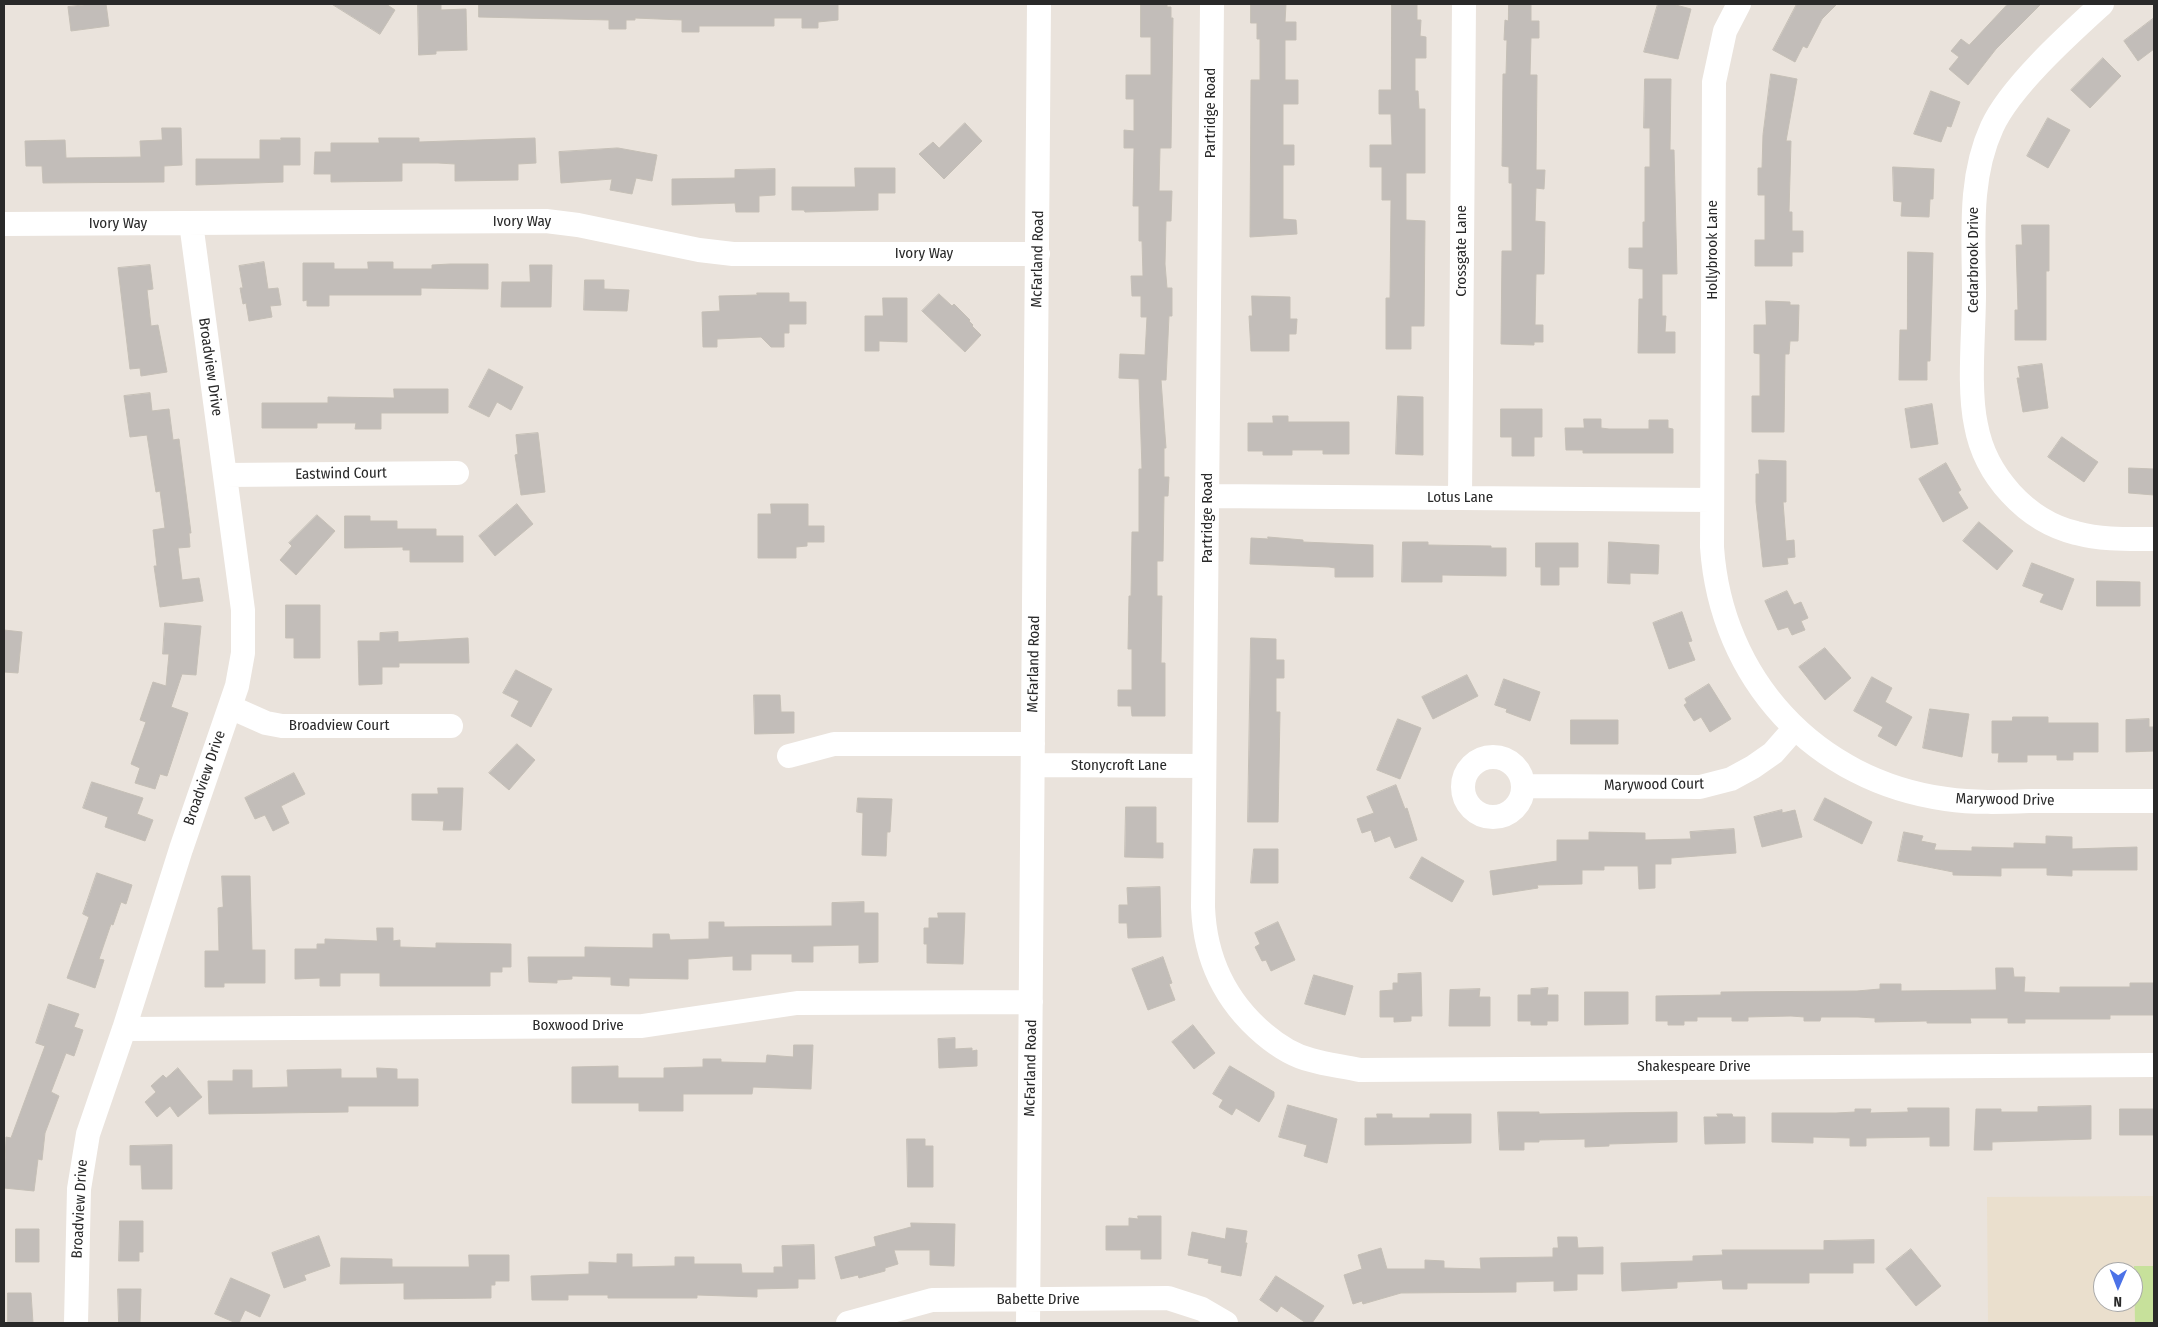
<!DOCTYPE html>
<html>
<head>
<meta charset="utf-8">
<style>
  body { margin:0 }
  #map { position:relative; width:2158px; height:1327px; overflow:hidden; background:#eae3dc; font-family:"Fira Sans Condensed",sans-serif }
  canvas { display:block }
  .frame { position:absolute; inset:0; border:5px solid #292929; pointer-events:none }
  .north { position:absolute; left:2093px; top:1262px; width:50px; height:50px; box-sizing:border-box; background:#fff; border:1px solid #a9a9a9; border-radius:50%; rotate:181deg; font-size:14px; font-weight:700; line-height:20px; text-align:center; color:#292929 }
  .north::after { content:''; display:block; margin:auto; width:18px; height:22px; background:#4c72e7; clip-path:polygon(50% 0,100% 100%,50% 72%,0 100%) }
</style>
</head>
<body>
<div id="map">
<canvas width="2158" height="1327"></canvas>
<div class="frame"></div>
<div class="north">N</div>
</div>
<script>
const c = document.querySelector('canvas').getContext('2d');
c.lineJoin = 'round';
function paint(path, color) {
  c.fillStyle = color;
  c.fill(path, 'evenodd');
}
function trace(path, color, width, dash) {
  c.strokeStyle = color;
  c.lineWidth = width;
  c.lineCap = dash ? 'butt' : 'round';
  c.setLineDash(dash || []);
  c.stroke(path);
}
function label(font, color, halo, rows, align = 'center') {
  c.font = font + ' "Fira Sans Condensed",sans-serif';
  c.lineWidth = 4;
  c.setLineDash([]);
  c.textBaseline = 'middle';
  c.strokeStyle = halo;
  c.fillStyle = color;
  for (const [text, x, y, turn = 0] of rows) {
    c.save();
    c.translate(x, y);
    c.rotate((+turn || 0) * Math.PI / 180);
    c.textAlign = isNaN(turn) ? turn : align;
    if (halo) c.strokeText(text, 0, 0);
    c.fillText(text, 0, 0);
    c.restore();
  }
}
paint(new Path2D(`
  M2154,1196V1323H1988L1987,1197ZM2103,1272H2133V1302H2103Z`), '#eadfcd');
paint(new Path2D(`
  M2134,1266H2154V1323H2135Z`), '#c7e19b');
const building = new Path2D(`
  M92,4H106L109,26L71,31L68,7Z
  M332,4H386L395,10L380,34Z
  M418,4H441V10L466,9L467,50L436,51V54L419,55Z
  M479,4H838V20L818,22V28H802V18H774V26H699V32H682V20L635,18V20H626V29H609V20L479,17Z
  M1141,4H1167V7H1171V18H1173L1171,148H1160L1159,191H1172L1171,221H1166L1165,264L1167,288H1172V316H1169L1166,380H1161L1166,448H1164V477H1169L1168,496H1164L1163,561H1157V596H1162L1161,663H1165V716H1132L1131,706H1118V690H1132V649H1128L1129,596H1131L1132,532H1139V469H1142L1139,379L1119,378L1120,354L1145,355L1147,317H1141V296H1132L1131,276H1143L1142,241H1139V206H1133L1134,148H1124V130L1134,131V99H1126V75H1151V37H1141Z
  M1251,4H1286L1285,22H1296V40H1285V80H1298V104H1283V145H1294V165H1283V219L1296,220L1297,234L1250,237L1251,80H1260V39H1257V23H1251Z
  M1392,4H1417V20H1421L1420,36L1426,37V58H1415V91H1418L1419,109H1425V173H1406V220L1425,221L1424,326H1411V349H1386V298H1390L1391,200H1382V167H1370V145H1392L1391,114H1379V90H1391Z
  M1509,4H1531V21H1539V38H1531L1530,75H1537L1536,170H1545L1544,189L1536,188L1535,221L1545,222L1544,274H1536L1535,325H1543V342H1534V345L1501,344L1502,251H1512V183H1509V167L1502,166L1503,74H1506L1507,40H1504L1505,20L1508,21Z
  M1658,4H1672L1691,9L1678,59L1644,52Z
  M1797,4H1837L1822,19L1807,48L1803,46L1795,62L1773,50Z
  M2008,4H2041L1996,49L1968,85L1949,69L1959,57L1951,51L1961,39L1969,45Z
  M2154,18V49L2138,61L2124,41Z
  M2103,58L2121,76L2090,108L2071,90Z
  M1771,74L1797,79L1786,141H1791L1789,212H1792V231H1803V252H1792V266H1755V240H1765V195H1758V168H1762L1763,135Z
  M1645,79H1671L1670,150H1674L1677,274H1662V316H1666L1665,332H1675V353H1638L1639,299H1643V269L1629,268V248H1643V222H1645V167H1650V128H1644Z
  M1931,91L1960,102L1951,127L1947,126L1941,142L1914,134Z
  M2048,118L2070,130L2048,168L2027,156Z
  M965,123L982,141L944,179L919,154L933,142L939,148Z
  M162,128H181L182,165L164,166V182L43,183L42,166H26L25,141L65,140L66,158L141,157L140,141L162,140Z
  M281,138H300V165H283V182L196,185V159H260V140H281Z
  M379,138H419V142L535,138L536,163L518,164V180L455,181V164L438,163H402V181L331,182V174H314L315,152H331V143H379Z
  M618,148L657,155L652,181L636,178L632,194L610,190L612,179L561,183L559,152Z
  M1893,167L1934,169L1933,199H1930L1929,217L1901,216L1902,202L1894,201Z
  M855,168H895V193H878V210L805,212L804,210H792V187H855Z
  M775,169V195L759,196V212H736L735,203L672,205V179L735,178V170Z
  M2022,225H2049V271H2046V340H2015V310H2018L2016,245H2022Z
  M1908,252L1933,253L1930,361H1927V380H1899L1900,330H1907Z
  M264,262L268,289L278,288L281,305L270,306L272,317L249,321L246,303L243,304L240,288H243L239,266Z
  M368,262H393V269H432V265L450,264H488V289L421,288V295H329V306H307V300L303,301V263H334V269H368Z
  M150,265L153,289L147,290L151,326L158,325L167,372L141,376L140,368L130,369L118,268Z
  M530,265H552L551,307H501L502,282H530Z
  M585,280H604V289L629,290L627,311L584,310Z
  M757,293H789V302H806V324H789V333H784V347H771L761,337L717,339V347H703L702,312L720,311L719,296L757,295Z
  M939,294L952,306L954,304L970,320L969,321L973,325L972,326L981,335L965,352L922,311Z
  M1252,296L1290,297V319H1297L1296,334H1289V351H1251L1249,316H1252Z
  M883,298H907V342L879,341V351H865V316H883Z
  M1766,301L1790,302V305H1799L1798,341H1790L1789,354H1785L1784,432H1752V396H1760V354L1754,353V325H1766Z
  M2042,364L2048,408L2023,412L2017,378H2020L2018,367Z
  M489,369L523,387L511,410L497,402L489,417L469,407Z
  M394,389H448V413H381V429H355L356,423H317V428H262V403H328V397L394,398Z
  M150,393L152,411L169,409L173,440L179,439L191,533H189L190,547L178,548L182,580L199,578L203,601L160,607L154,566H157L153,530L165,528L160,491L156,492L147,435L130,437L124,396Z
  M1398,396L1423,397V455L1396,454Z
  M1932,404L1938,444L1911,448L1905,409Z
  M1501,409H1542V437H1534V456H1512V437H1501Z
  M1273,416H1288V422H1349V454H1323V450H1292V455H1263V451H1248V423H1273Z
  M1584,419H1601V428L1609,429H1649V420H1668V428L1673,429V453H1583V450H1566L1565,428H1584Z
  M538,433L545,492L521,495L515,455L518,454L516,435Z
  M2062,437L2098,462L2084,482L2048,457Z
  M1759,460L1786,461V502H1783L1786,541L1794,540L1795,557L1787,558L1788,564L1763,567L1756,502V474H1759Z
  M1946,463L1961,490L1958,492L1968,508L1943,522L1919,479Z
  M2129,468L2154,469V495L2129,493Z
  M517,504L533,524L495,556L479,536Z
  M771,504H808V526H824V542H807V546L796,547V558H758V514H771Z
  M317,515L335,531L296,575L280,560L292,546L289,543Z
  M345,516H370V521H397V529H436V536H463V562H410V550H403V547L345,548Z
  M1979,522L2013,551L1997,570L1963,541Z
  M1268,537L1303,540V542L1373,545V577H1335V568L1329,567L1250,564L1251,538L1268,539Z
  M1403,542H1428V545L1491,546V548H1506V576L1442,575V582H1402Z
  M1609,542L1659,545L1658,574L1630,573V584L1608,583Z
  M1536,543H1578V567H1559V585H1541V567H1536Z
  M2032,563L2074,579L2062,610L2040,602L2044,594L2023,586Z
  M2097,581L2140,582V606H2097Z
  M1787,591L1794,605L1801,602L1808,618L1801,621L1805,630L1792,635L1788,627L1778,630L1765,601Z
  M286,605H320V658H294V638H286Z
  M1682,612L1692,641L1688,642L1695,660L1669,669L1653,623Z
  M165,623L201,626L196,675L182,674L171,707L188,713L167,776L160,774L155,789L135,783L140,768L131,764L146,722L140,720L153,682L166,686L169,654H163Z
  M4,630L22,632L18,673L4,672Z
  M398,632V642L468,638L469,663H399V667H382V684L359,685L358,641H380V633Z
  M1251,638L1276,639V660H1284V678H1276V712H1280L1278,822H1248Z
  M1825,648L1851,678L1825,700L1799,667Z
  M516,670L552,689L531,727L511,716L519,701L503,693Z
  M1467,675L1478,696L1433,719L1422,697Z
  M1872,677L1892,688L1885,702L1912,717L1896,746L1878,736L1883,727L1854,711Z
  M1504,679L1540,692L1530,721L1506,712L1507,709L1495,705Z
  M1709,684L1731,719L1710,732L1701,717L1694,721L1684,705L1687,703L1685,699Z
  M754,695H780L781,712H794V733L755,734Z
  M1930,709L1969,714L1962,757L1923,748Z
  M2013,717H2048V723H2098V752H2073V760H2057V755H2027V762H1998L1999,753H1992V721H2012Z
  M1398,719L1421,728L1400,779L1377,770Z
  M2149,719V727H2154V751L2126,752V720Z
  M1571,720H1618V744H1571Z
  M517,744L535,760L509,790L489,773Z
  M294,773L305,794L281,806L289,823L273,831L265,815L255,819L245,798Z
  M92,782L143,798L137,814L153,820L145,841L105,827L108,817L83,808Z
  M1396,785L1405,809L1407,808L1417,840L1395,848L1390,836L1375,842L1371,830L1362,833L1357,819L1374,813L1367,797Z
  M438,788H463L461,830H443L444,821L412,820V794H438Z
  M858,798L892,799L890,832H887L886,856L862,855L863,813L857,812Z
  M1825,798L1872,822L1862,844L1814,820Z
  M1126,807H1156V843H1163V858L1125,857Z
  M1782,810V813L1795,810L1802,837L1762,847L1754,817Z
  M1734,829L1736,853L1671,858V864H1655V888L1639,889L1638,866H1604V870H1582V884L1537,885L1538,888L1493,895L1490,871L1557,861V840H1589V832L1645,833V840L1691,839L1690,832Z
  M1904,832L1923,836L1921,841L1936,844L1934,850L1972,851V847L2014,848V843L2046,844V836L2072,837V849L2137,847V870H2072V876L2047,875V868H2001V876L1953,875V872L1898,861Z
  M1254,849H1278V883H1251Z
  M1422,857L1464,881L1452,902L1410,878Z
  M97,873L132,885L126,904L121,902L113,925L111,924L99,959L104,960L95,988L67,978L89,917L83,914Z
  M222,876H250L252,950H265V983H224V987H205V951H219L218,908L223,907Z
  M1160,887L1161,937L1128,938L1127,923H1119V905H1128L1127,888Z
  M864,902V913H878V962L859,963V945L813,946V962H792V954H751V970H733V956L688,959V979L629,978V986L611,985V977L572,976V979L557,980V983L529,982L528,957H585V947L653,948V934H669L670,940L709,939V922H724V927L832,926V903Z
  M938,913H965L963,964L927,963V944H924V928H929V918H938Z
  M1278,922L1295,960L1271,971L1266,960L1262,961L1255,947L1260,944L1255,933Z
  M377,928H393V941L400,940V947L436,948V943L511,944V967H502V972H490V986H380V973H340V986H320V978L295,979V949H317V944H325V939L377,941Z
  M1163,957L1172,983L1169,984L1175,1000L1148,1010L1132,969Z
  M1996,968H2013L2014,977H2025L2024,992L2060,993V987H2130V983H2154V1015H2110V1019H2025V1023H2008V1018H1970L1971,1023H1927V1021L1875,1022V1018L1858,1017H1821L1820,1021H1804V1017L1791,1016L1748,1017V1021H1732V1017H1697V1021H1684V1025H1668V1021H1656V996L1721,995V992L1857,991L1880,989V984H1901V991L1996,990Z
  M1421,973L1422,1016H1411V1021L1394,1022V1017H1380V991L1393,990V983H1398V974Z
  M1314,975L1353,986L1345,1015L1305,1004Z
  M1548,988L1547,995H1558V1021H1547V1025H1531V1021H1518V995H1531V989Z
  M1480,989L1479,997H1490V1026H1449L1450,990Z
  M1585,992H1628V1024L1585,1025Z
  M49,1004L79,1014L74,1027L83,1030L74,1056L66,1053L51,1092L59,1096L45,1133L42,1160L38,1159L34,1191L4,1188L6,1137L11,1138L45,1046L36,1043Z
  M1193,1025L1215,1053L1194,1069L1172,1042Z
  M955,1038V1049L972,1048V1051L977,1050V1066L939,1068L938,1039Z
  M794,1045H813L811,1089L753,1087L752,1094H683V1111H639V1103H572V1067L618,1066V1078H664V1068L703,1067V1059H721V1062L766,1063L767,1055L793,1057Z
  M1230,1066L1274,1092V1097L1259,1122L1236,1108L1232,1115L1219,1107L1223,1100L1213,1094Z
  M178,1068L202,1097L178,1117L170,1106L157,1117L145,1102L156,1092L151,1086L163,1075L166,1078Z
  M377,1068L397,1069V1079H418V1106H348V1112L209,1114L208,1081H233V1070H252V1088L288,1087L287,1070L341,1069V1078H377Z
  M1288,1105L1337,1119L1327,1163L1304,1156L1307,1145L1279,1137Z
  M2091,1106V1139L1992,1142V1150H1974L1976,1109H2001V1112H2038V1107Z
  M1908,1108H1949V1146H1930V1137L1866,1138V1146H1850V1138L1813,1137V1143L1772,1142V1113H1836L1855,1112V1109H1871L1870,1113L1908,1112Z
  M2120,1109H2154V1135H2120Z
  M1498,1112H1539V1114L1677,1112V1142L1609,1144V1146L1585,1147V1139L1539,1140V1142H1524V1150H1500Z
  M1377,1114H1392V1118H1430V1114H1471V1143L1365,1145V1118H1377Z
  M1717,1114H1732L1733,1117H1745V1143L1705,1144L1704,1117H1718Z
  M907,1139H925V1146H933V1187H908Z
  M172,1145V1189H142L141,1165H130V1146Z
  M1138,1216H1161V1259H1141V1250H1106V1226H1129V1218L1138,1219Z
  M120,1221H143V1252H139V1261H119Z
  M911,1223L955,1224L954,1266L930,1265V1250H894L898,1264L885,1268V1271L859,1278L858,1275L841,1279L835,1257L876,1246L874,1237L911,1227Z
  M1227,1228L1247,1231L1245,1243H1247L1241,1276L1221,1272L1222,1266L1208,1263L1209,1259L1188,1255L1192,1232L1225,1239Z
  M16,1229H39V1262H16Z
  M319,1236L330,1266L304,1275L306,1280L284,1288L272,1253Z
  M1558,1237H1577L1578,1248L1603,1247V1274H1577V1290L1554,1291V1281L1516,1282V1292L1401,1293L1363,1304L1362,1301L1353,1304L1344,1275L1362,1269L1358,1255L1381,1248L1387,1269H1425V1260L1444,1261V1268L1481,1269L1480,1258L1553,1257V1248H1558Z
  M1874,1240V1263H1853V1273H1809V1283H1747V1289H1723L1722,1280L1677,1282V1288L1622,1291L1621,1263L1693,1261V1256L1723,1255L1722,1250H1824V1241Z
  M814,1245L815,1279H798V1288L757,1289V1297L697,1295V1298H608V1295H568V1300H532L531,1276L589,1274V1262L617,1263V1254H632V1267L675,1266V1257H694V1264H741L742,1273H774V1267H783L782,1246Z
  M1911,1249L1941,1286L1916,1306L1886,1269Z
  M469,1255H509V1281H495V1285H491V1298L404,1299V1283L340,1284L341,1258L392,1259V1267H469Z
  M1276,1276L1324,1306L1312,1323H1306L1281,1306L1277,1312L1260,1300Z
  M231,1278L270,1295L260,1317L245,1310L239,1323H236L215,1314Z
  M118,1289H141L140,1323H119Z
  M8,1293H31L33,1323H8Z`);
paint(building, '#c2bdb9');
trace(building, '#c5bfb6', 1);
trace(new Path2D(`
  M1212,4L1203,907C1205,959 1225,1001 1264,1034C1277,1045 1294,1056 1311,1060C1327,1065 1343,1066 1360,1070L2154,1065
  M1739,4L1725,31L1714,82L1712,547C1721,679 1815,781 1946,799C1974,803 2002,802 2029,801C2071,801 2113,801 2154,801
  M2102,4C2069,34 2010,87 1992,127C1968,179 1974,237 1974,294C1974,333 1968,388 1976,425C1985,475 2026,521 2076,533C2102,540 2127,539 2154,539
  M4,224L546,221L578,225L699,250L733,254H1038
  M225,475L457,473
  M1208,496L1712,500
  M1460,497L1464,4
  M230,707L266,723L282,726H451
  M789,756L834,744H1033
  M1463 787a30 30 0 1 1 60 0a30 30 0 1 1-60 0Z
  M1033,765L1204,766
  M1523,786L1700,787L1731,779L1753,767L1773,753L1795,728
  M124,1029L642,1026L797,1003L1031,1002
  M76,1323L79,1189L88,1134L124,1029L181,849L237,686L243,653V610L191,223
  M848,1323L932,1300L1168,1298L1202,1309L1226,1323
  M1028,1323L1039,4`), '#fff', 24);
label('15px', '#292929', '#fff', [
  ["Partridge Road",1211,113,-90],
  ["Ivory Way",522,222],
  ["Ivory Way",118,224],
  ["Hollybrook Lane",1713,250,-90],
  ["Crossgate Lane",1462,251,-90],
  ["Ivory Way",924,254],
  ["McFarland Road",1038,259,-89],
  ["Cedarbrook Drive",1974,260,-90],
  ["Broadview Drive",210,367,82],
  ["Eastwind Court",341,474,-1],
  ["Lotus Lane",1460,498],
  ["Partridge Road",1208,518,-90],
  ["McFarland Road",1034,664,-89],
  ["Broadview Court",339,726],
  ["Stonycroft Lane",1119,766],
  ["Broadview Drive",205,778,-71],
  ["Marywood Court",1654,785,-1],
  ["Marywood Drive",2005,800,1],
  ["Boxwood Drive",578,1026],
  ["Shakespeare Drive",1694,1067],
  ["McFarland Road",1031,1068,-89],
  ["Broadview Drive",80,1209,-87],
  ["Babette Drive",1038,1300]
]);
</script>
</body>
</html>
